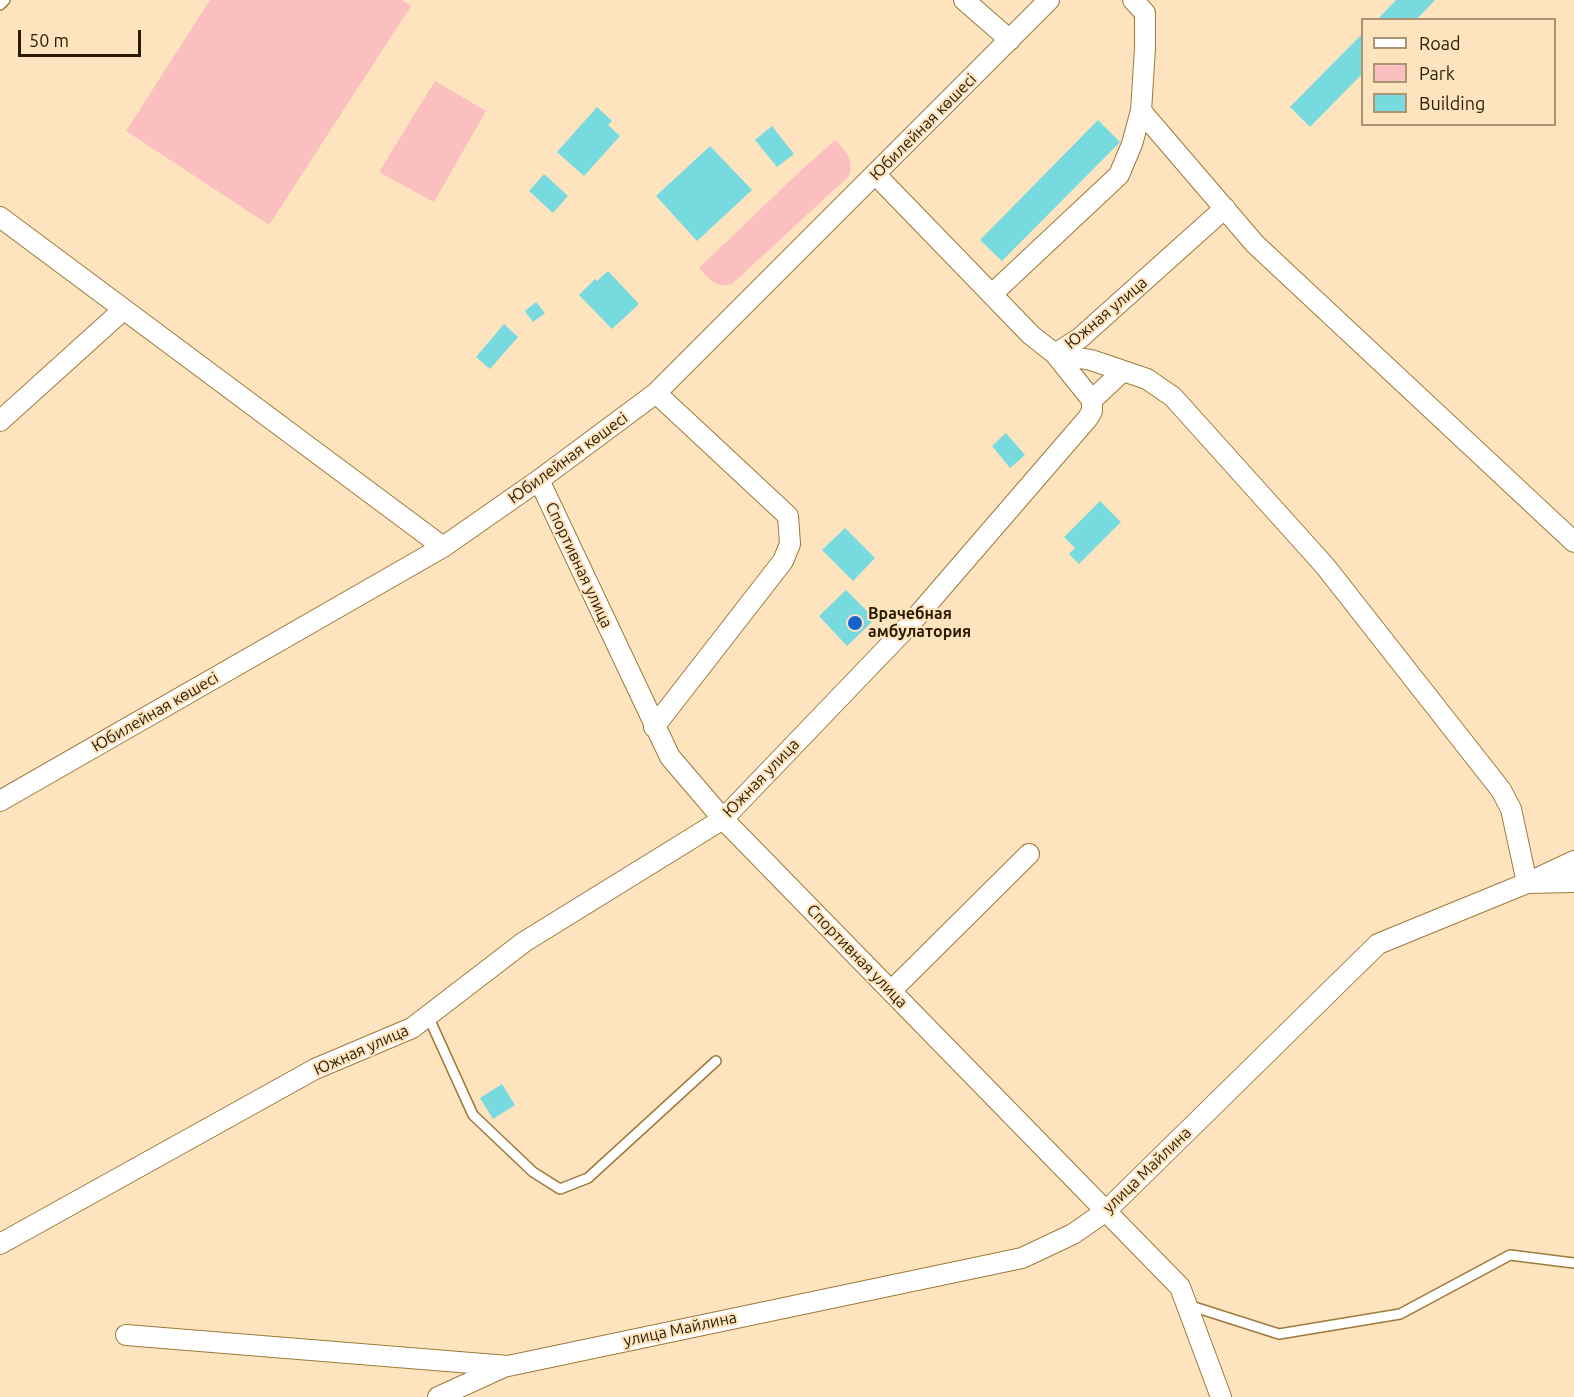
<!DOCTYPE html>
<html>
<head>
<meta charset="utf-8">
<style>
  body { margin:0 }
  #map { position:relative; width:1574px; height:1397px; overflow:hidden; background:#fde4bf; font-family:Ubuntu,sans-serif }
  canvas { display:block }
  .legend { position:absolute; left:1361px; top:18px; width:195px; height:108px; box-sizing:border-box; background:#fde4bf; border:2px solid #a99473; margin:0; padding:8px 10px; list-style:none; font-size:18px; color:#2b1b02 }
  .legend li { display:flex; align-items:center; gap:12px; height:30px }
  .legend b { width:30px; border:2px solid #a99473 }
  .scale { position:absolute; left:18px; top:30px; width:123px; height:27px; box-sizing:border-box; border:3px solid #2b1b02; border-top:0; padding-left:8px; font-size:18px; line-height:21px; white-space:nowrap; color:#2b1b02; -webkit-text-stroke:4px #fde4bf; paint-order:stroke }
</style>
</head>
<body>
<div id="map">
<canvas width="1574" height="1397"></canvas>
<ul class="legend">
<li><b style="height:8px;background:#fff"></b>Road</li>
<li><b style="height:16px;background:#fbbfbf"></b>Park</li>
<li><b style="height:16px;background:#76dade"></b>Building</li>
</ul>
<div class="scale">50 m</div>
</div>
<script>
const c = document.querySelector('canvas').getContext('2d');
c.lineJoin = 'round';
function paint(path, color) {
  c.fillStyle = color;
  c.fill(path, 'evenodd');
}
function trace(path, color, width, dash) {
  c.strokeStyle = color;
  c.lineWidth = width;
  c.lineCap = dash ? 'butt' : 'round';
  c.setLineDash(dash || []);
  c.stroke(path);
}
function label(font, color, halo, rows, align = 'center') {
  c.font = font + ' Ubuntu,sans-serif';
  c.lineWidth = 4.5;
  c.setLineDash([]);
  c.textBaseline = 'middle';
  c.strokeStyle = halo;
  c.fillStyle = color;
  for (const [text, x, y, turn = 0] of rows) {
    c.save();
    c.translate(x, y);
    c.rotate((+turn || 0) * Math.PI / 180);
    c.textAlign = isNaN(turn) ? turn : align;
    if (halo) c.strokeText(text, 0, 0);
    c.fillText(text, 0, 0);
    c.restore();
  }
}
paint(new Path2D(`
  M210,0H402L411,6L269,225L126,131Z
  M435,81L486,111L434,202L379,172Z
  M835,140C846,151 854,160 849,176L732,284C716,289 709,279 699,268L796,175Z`), '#fbbfbf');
paint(new Path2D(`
  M1396,0H1435L1416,20H1377Z
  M1362,34V74L1310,127L1290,107Z
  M597,107L612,121L608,125L620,136L584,176L557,152Z
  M1098,120L1120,142L1002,261L980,240Z
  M772,126L794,154L777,167L755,140Z
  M710,146L752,190L697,241L656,196Z
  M544,174L568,196L553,213L529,191Z
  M608,271L639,304L612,329L579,295L595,279L597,281Z
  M536,302L545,313L533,322L525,311Z
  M504,324L518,337L490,369L476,357Z
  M1006,433L1025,455L1010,468L992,446Z
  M1100,501L1121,522L1079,564L1069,554L1075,548L1064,537Z
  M845,528L875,558L853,581L822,550Z
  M846,590L875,619L847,646L819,616Z
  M502,1084L515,1105L493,1119L480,1098Z`), '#76dade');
const service = new Path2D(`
  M0,5L5,0
  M428,1016L473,1115L533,1172L560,1189L588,1178L716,1061
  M1188,1305L1279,1334L1400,1314L1510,1255L1574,1263`);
const minor = new Path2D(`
  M964,0L1010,40
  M1133,0L1145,13V48L1141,111L1255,244L1574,542
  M875,174L1031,335L1055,354L1091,360L1147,379L1173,397L1325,566L1501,790L1511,809L1527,883L1574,882
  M0,217L443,547
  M992,294L1119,175L1132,144L1141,111
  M1092,400L1123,371
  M0,421L123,310
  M539,480L670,757L723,819L1180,1287L1221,1397
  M654,727L783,561L790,544L788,516L656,393
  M0,801L443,547L539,480L656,393L1049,0
  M891,991L1029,854
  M0,1244L315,1069L412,1028L524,942L723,819L912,622L1088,418L1092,411V400L1055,354L1080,338L1225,208
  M126,1335L508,1366L1022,1258L1073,1234L1106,1211L1378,944L1527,883L1574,861
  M438,1397L504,1367`);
trace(service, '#9e7939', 12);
trace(minor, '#9e7939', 22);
trace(service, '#fff', 9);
trace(minor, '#fff', 20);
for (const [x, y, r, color] of [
  [855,623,8,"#1763ce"]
]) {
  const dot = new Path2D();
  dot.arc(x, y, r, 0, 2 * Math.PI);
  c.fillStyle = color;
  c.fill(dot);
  trace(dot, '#fde4bf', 2);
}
label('16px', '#2b1b02', '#fde4bf', [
  ["Юбилейная көшесі",923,127,-45],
  ["Южная улица",1106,313,-40],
  ["Юбилейная көшесі",568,458,-36],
  ["Спортивная улица",579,565,65],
  ["Юбилейная көшесі",155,712,-30],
  ["Южная улица",761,778,-46],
  ["Спортивная улица",857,956,46],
  ["Южная улица",361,1050,-24],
  ["улица Майлина",1147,1170,-44],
  ["улица Майлина",680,1329,-12]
]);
label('bold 16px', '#2b1b02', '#fde4bf', [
  ["Врачебная",868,614],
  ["амбулатория",868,632]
], 'left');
</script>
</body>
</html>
